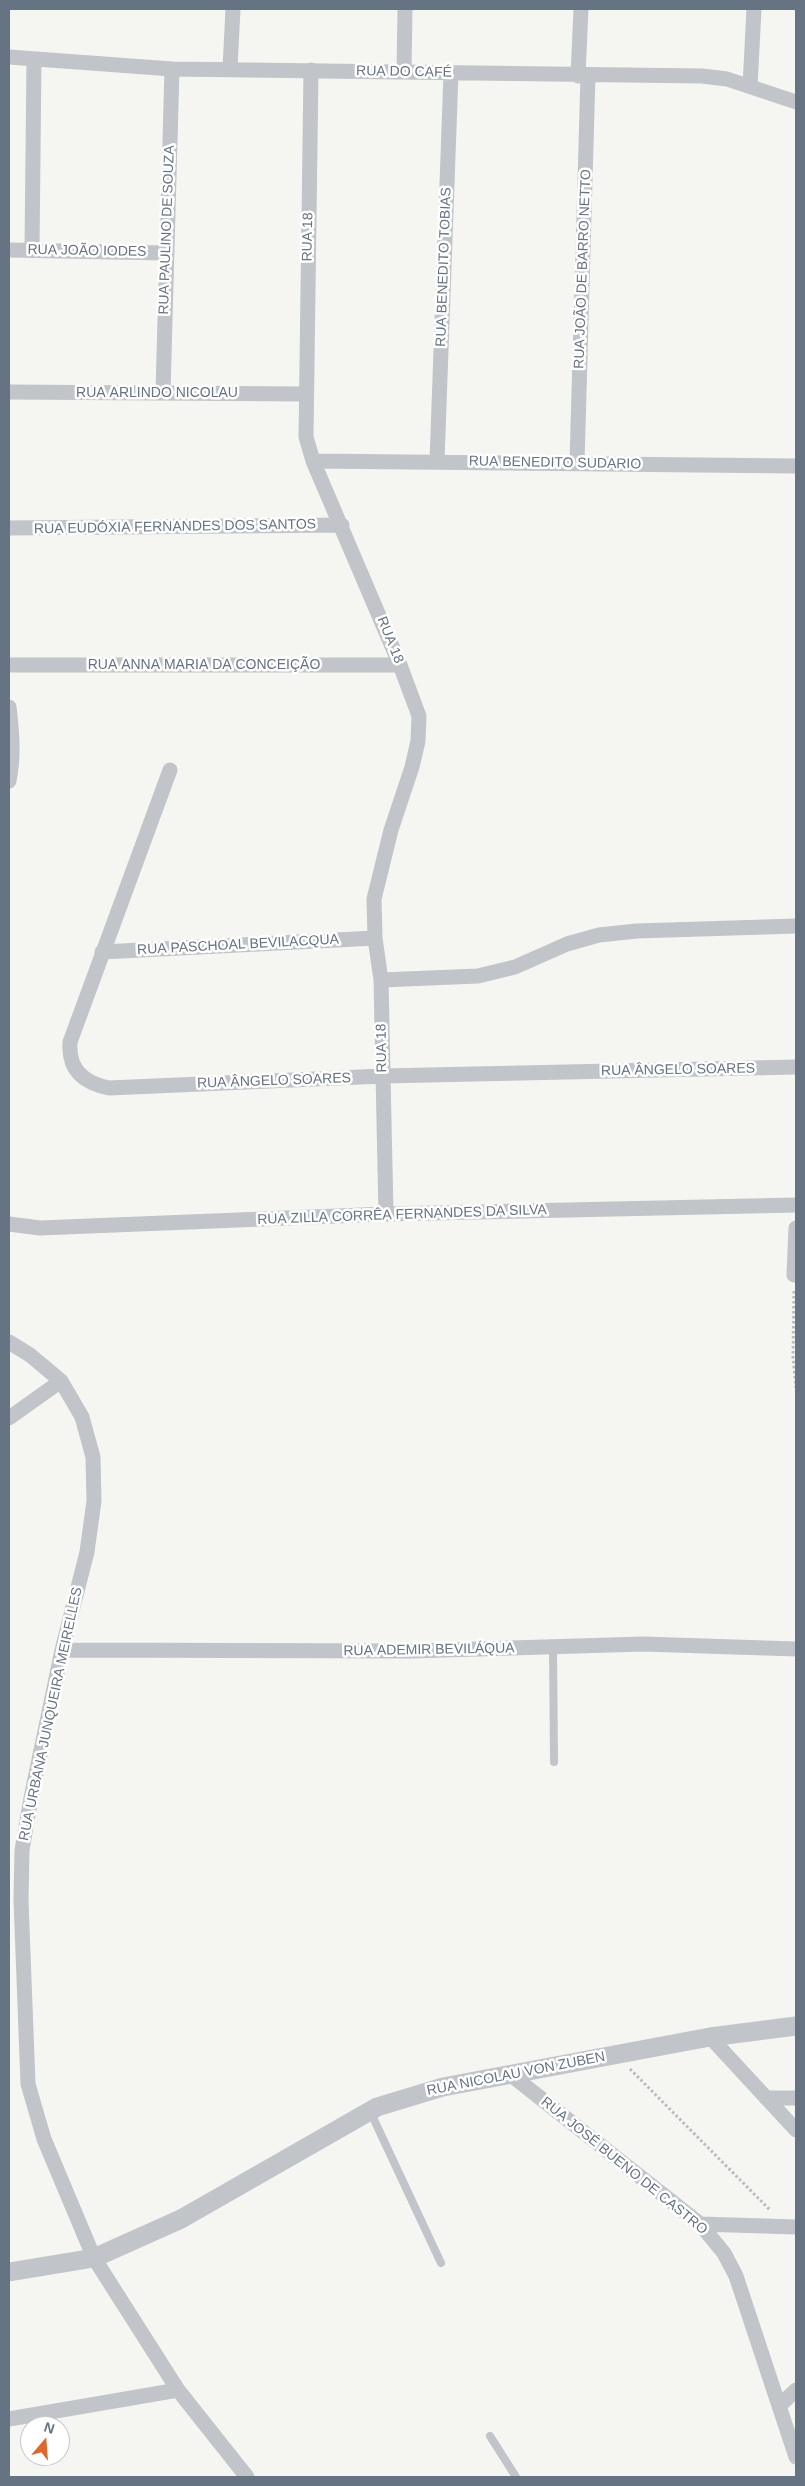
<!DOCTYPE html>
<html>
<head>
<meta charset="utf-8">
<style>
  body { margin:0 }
  #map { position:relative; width:805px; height:2486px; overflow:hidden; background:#f5f6f2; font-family:Helvetica,sans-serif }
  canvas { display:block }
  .frame { position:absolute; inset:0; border:10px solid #667382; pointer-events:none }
  .north { position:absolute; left:20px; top:2416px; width:50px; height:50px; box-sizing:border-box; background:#fff; border:1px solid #c2c7cd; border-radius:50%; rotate:18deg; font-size:14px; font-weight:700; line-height:20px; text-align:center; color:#667382 }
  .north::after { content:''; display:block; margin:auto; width:18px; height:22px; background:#db682d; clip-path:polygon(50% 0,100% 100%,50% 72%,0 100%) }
</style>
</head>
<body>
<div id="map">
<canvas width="805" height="2486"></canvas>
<div class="frame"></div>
<div class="north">N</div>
</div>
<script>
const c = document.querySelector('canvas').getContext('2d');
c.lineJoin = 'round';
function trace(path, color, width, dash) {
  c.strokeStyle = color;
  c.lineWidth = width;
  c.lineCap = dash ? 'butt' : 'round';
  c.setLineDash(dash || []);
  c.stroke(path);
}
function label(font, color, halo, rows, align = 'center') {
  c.font = font + ' Helvetica,sans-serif';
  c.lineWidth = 5;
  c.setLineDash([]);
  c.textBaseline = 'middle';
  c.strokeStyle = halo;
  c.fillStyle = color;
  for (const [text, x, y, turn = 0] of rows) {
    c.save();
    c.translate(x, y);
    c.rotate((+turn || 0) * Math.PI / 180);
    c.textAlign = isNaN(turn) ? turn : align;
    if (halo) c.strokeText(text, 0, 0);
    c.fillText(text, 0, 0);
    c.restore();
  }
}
trace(new Path2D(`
  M794,1291L793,1357L796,1388
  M630,2069L770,2210`), '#b9bbbe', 3, [2.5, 2.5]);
trace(new Path2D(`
  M553,1647L554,1762
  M370,2111L441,2263
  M490,2436L516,2477`), '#c1c4c8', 8);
trace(new Path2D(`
  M9,57L172,69L702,76L727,79L796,102
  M230,68L233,9
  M311,70L306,437L313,461L400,665L419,716L418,741L412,767L391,830L374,899L375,938L381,980L386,1214
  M404,71L405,9
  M578,76L581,9
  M750,86L754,9
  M9,250L165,253
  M32,250L34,59
  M9,392L305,394
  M163,392L172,69
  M313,461L796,466
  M437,461L451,73
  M577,463L588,75
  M9,528L342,525
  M9,665H400
  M9,707C12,732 14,756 9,781
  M170,770L70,1042C68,1070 84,1083 109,1088L383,1076L796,1067
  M102,952L375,938
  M381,980L478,976L515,967L567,944L599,935L637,931L796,926
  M9,1224L40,1228L386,1214L796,1205
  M794,1275L796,1228
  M9,1342L30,1355L61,1381L82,1417L93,1457L94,1501L87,1552L62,1650L31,1798L22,1850L21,1900L28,2084L44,2139L94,2258L178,2390L247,2477
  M9,1418L61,1381
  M62,1650L412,1651L643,1644L796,1649
  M710,2037L796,2130
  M510,2074L700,2224L724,2253L736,2276L796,2457
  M766,2098H796
  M700,2224L796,2227
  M779,2406L796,2390
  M9,2419L178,2390`), '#c1c4c8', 15);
trace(new Path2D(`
  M9,2272L94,2258L181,2219L377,2107L443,2087L710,2037L796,2026`), '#c1c4c8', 19);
label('14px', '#667382', '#fff', [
  ["RUA DO CAFÉ",404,72,1],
  ["RUA PAULINO DE SOUZA",167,230,-88],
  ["RUA 18",308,237,-89],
  ["RUA JOÃO IODES",87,251,1],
  ["RUA BENEDITO TOBIAS",444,267,-88],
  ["RUA JOÃO DE BARRO NETTO",583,269,-88],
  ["RUA ARLINDO NICOLAU",157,393],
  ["RUA BENEDITO SUDARIO",555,463,1],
  ["RUA EUDÓXIA FERNANDES DOS SANTOS",175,527,-1],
  ["RUA 18",390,640,68],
  ["RUA ANNA MARIA DA CONCEIÇÃO",204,665],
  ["RUA PASCHOAL BEVILACQUA",238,945,-3],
  ["RUA 18",382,1048,-91],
  ["RUA ÂNGELO SOARES",678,1070,-1],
  ["RUA ÂNGELO SOARES",274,1081,-2],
  ["RUA ZILLA CORRÊA FERNANDES DA SILVA",402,1215,-2],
  ["RUA ADEMIR BEVILÁQUA",429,1650,-1],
  ["RUA URBANA JUNQUEIRA MEIRELLES",51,1714,-78],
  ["RUA NICOLAU VON ZUBEN",516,2074,-11],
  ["RUA JOSÉ BUENO DE CASTRO",624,2166,39]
]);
</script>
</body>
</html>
